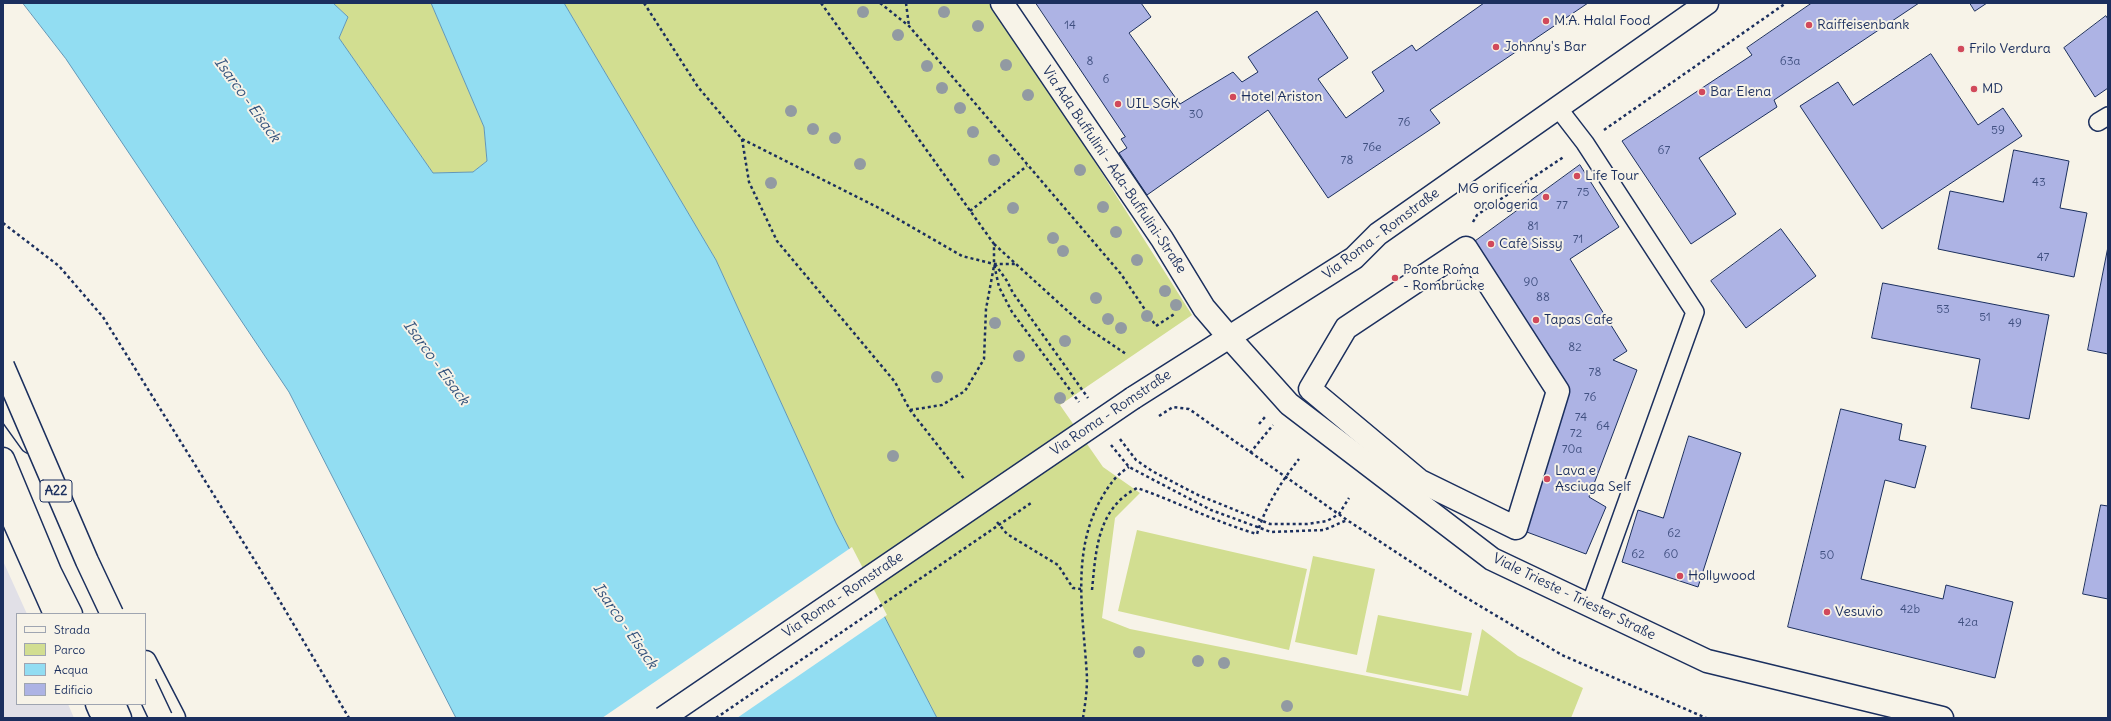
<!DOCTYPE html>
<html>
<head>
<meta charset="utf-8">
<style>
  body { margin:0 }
  #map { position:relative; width:2111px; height:721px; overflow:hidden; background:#f7f3e8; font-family:Delius,sans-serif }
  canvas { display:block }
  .frame { position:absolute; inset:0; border:4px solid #1b2f5e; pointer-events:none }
  .legend { position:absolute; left:16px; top:613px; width:130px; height:92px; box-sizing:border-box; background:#f7f3e8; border:1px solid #9fa5b1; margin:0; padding:5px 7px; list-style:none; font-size:12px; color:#1b2f5e }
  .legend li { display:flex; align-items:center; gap:8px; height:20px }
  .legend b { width:20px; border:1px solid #9fa5b1 }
</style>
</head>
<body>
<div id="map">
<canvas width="2111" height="721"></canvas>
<div class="frame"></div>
<ul class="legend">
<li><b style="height:5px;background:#f7f3e8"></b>Strada</li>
<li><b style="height:11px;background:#d2de91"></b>Parco</li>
<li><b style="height:11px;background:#92ddf2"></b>Acqua</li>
<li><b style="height:11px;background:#adb3e4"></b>Edificio</li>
</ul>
</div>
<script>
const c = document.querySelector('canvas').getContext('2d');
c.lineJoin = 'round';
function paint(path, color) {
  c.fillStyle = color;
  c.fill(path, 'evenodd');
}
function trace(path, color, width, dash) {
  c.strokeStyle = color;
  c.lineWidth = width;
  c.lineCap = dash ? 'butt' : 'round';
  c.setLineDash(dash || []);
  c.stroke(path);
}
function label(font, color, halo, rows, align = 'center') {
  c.font = font + ' Delius,sans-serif';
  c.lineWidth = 4;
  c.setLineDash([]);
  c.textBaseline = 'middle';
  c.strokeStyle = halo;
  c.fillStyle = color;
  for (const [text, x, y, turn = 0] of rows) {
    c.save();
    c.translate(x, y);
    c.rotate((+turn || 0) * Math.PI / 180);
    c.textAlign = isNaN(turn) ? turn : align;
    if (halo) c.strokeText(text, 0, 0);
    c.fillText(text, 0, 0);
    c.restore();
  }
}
paint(new Path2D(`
  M3,561L27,614H17V704H68L74,718H3Z`), '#e1e0e7');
paint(new Path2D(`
  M333,3H431L484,127L487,161L473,172L433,173L339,38L348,17Z
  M564,3H994L1192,315L1060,405L1103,467L1140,493L1115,518L1102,618L1130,629L1468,696L1482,629L1518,656L1583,688L1571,718H937L836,523L716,260Z
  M1137,530L1307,569L1289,650L1118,611Z
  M1313,556L1375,569L1357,655L1295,642Z
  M1378,615L1472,633L1461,691L1366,672Z`), '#d2de91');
const water = new Path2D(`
  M23,3H333L348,17L339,38L433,173L473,172L487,161L484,127L431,3H564L716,260L836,523L937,718H456L289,392L66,59Z`);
paint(water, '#92ddf2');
trace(water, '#6297b7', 1);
paint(new Path2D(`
  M852,547L887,615L737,718H602Z`), '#f7f3e8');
const building = new Path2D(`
  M1036,3H1141L1151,17L1129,33L1180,104L1233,72L1242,82L1258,72L1248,57L1317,11L1348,58L1318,79L1346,118L1384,91L1372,72L1412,45L1416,51L1484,3H1588L1430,110L1440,123L1328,198L1268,110L1147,195L1119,153L1127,148L1121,139L1125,137Z
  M1812,3H1919L1774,100L1777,107L1699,158L1736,214L1691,244L1622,141L1752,55L1747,48Z
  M1970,3H1987L1975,11Z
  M2106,16L2108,19V88L2095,97L2064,48Z
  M1931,54L1978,125L2003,108L2022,136L1882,229L1800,106L1838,82L1853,105Z
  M2014,150L2069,161L2060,208L2087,213L2074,277L1938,249L1950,191L2003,202Z
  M1580,165L1619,227L1570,259L1627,351L1613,360L1637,370L1589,497L1606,507L1586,554L1516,528L1558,391L1466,248Z
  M1781,229L1816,276L1746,328L1711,281Z
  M2108,247V354L2088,350Z
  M1883,283L2049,315L2029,419L1971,408L1980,359L1872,338Z
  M1841,409L1902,424L1899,440L1926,446L1915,488L1885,480L1861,579L1943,599L1946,585L2013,602L1995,678L1788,627Z
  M1689,436L1741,453L1698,587L1622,562L1638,510L1663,518Z
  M2101,505L2108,506V599L2083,594Z`);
paint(building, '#adb3e4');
trace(building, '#1b2f5e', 1);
const service = new Path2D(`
  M1558,108L1585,143L1695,312L1590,605
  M2098,122L2108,116`);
const pedestrian = new Path2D(`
  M1466,248L1558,391L1516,528L1420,481L1310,389L1346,328Z`);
const minor = new Path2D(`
  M1002,3L1162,239L1204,308L1228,336L1289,404L1492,559L1707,661L1942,718`);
const primary = new Path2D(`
  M1133,398L1354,258L1378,234L1707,3
  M3,403L31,442
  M3,497L55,614
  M145,662L174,718
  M97,704L100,711`);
const motorway = new Path2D(`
  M3,459L50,572L71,614
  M114,704L120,718`);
trace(service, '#1b2f5e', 20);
trace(pedestrian, '#1b2f5e', 25);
trace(minor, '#1b2f5e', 25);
trace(primary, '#1b2f5e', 25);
trace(motorway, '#1b2f5e', 25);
trace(new Path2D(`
  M644,3L698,87L742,139L877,207L962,256L994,264H1016
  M821,3L994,244V264L999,287L1012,312L1079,402
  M880,3L909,26L1121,274L1156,326L1176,313
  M906,3L909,26
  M1604,130L1786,3
  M742,139L749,182L777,241L895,382L910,410L965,480
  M970,211L1027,166
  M1473,222L1477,215L1565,156
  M3,223L59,266L103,317L278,598L349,718
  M994,244L1083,325L1126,354
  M995,264L1007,281L1013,293L1088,398
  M910,410L942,405L965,391L984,359L986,309L994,266
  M1159,416L1173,407L1189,409L1347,520L1460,594L1562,655L1706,718
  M1259,424L1265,417
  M1120,439L1136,460L1152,471L1198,495L1270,524H1307L1327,521L1339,514L1349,498
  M1111,445L1129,467L1211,510L1271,532L1324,530L1347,520
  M1250,453L1273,425
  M997,522L1007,534L1058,565L1073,588L1081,589
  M1092,590C1096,550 1097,509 1137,488C1178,502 1215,522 1257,534C1265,507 1281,482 1299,459
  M1083,718C1085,705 1087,692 1087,678C1084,619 1070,554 1101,499C1109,485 1116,475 1129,467`), '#1b2f5e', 2.5, [3, 3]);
trace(service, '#f7f3e8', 17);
trace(pedestrian, '#f7f3e8', 22);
trace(minor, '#f7f3e8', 22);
trace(primary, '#f7f3e8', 22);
trace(motorway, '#f7f3e8', 22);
const primaryBridge = new Path2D(`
  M663,718L1133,398`);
const motorwayBridge = new Path2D(`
  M3,366L87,561L112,614
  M145,684L161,718`);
trace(primaryBridge, '#1b2f5e', 25, []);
trace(motorwayBridge, '#1b2f5e', 25, []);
trace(new Path2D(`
  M716,718L1031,503`), '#1b2f5e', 2.5, [3, 3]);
trace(primaryBridge, '#f7f3e8', 22);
trace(motorwayBridge, '#f7f3e8', 22);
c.fillStyle = '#929aa2';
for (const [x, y] of [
  [863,12],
  [944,12],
  [978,26],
  [898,35],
  [1006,65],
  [927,66],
  [942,88],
  [1028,95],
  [960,108],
  [791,111],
  [813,129],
  [973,132],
  [835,138],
  [994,160],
  [860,164],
  [1080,170],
  [771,183],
  [1103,207],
  [1013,208],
  [1116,232],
  [1053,238],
  [1063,251],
  [1137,260],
  [1165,291],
  [1096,298],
  [1176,305],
  [1147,316],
  [1108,319],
  [995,323],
  [1121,328],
  [1065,341],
  [1019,356],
  [937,377],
  [1060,398],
  [893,456],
  [1139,652],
  [1198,661],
  [1224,663],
  [1287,706]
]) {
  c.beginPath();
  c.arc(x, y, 6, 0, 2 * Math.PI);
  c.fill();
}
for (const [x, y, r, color] of [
  [1546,21,4,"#d1495b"],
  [1809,25,4,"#d1495b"],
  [1496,47,4,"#d1495b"],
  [1961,49,4,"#d1495b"],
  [1974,89,4,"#d1495b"],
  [1702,92,4,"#d1495b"],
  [1233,97,4,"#d1495b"],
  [1118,104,4,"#d1495b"],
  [1577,176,4,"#d1495b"],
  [1546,197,4,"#d1495b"],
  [1491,244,4,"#d1495b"],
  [1395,278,4,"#d1495b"],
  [1536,320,4,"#d1495b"],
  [1547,479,4,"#d1495b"],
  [1680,576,4,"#d1495b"],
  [1827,612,4,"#d1495b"]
]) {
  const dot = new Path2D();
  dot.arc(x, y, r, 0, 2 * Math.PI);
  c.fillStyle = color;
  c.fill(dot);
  trace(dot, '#f7f3e8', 1.5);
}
label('12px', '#405080', null, [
  ["14",1070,26],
  ["8",1090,62],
  ["63a",1790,62],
  ["6",1106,80],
  ["30",1196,115],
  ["76",1404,123],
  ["59",1998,131],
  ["76e",1372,148],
  ["67",1664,151],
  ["78",1347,161],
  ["43",2039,183],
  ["75",1583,193],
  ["77",1562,206],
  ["81",1533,227],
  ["71",1578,240],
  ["47",2043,258],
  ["90",1531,283],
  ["88",1543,298],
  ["53",1943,310],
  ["51",1985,318],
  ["49",2015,324],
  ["82",1575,348],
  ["78",1595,373],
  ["76",1590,398],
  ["74",1581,418],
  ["64",1603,427],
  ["72",1576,434],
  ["70a",1572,450],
  ["62",1674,534],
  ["62",1638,555],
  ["60",1671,555],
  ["50",1827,556],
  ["42b",1910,610],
  ["42a",1968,623]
]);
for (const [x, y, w] of [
  [56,491,32]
]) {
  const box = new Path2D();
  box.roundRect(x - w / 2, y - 11, w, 22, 3);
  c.fillStyle = '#f7f3e8';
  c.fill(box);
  trace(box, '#1b2f5e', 1);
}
label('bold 13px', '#1b2f5e', null, [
  ["A22",56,491]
]);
label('14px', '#1b2f5e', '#f7f3e8', [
  ["M.A. Halal Food",1554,21],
  ["Raiffeisenbank",1817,25],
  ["Johnny's Bar",1504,47],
  ["Frilo Verdura",1969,49],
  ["MD",1982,89],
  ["Bar Elena",1710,92],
  ["Hotel Ariston",1241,97],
  ["UIL SGK",1126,104],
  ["Life Tour",1585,176],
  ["MG orificeria",1538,189,"right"],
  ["orologeria",1538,205,"right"],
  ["Cafè Sissy",1499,244],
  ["Ponte Roma",1403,270],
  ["- Rombrücke",1403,286],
  ["Tapas Cafe",1544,320],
  ["Lava e",1555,471],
  ["Asciuga Self",1555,487],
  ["Hollywood",1688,576],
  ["Vesuvio",1835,612]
], 'left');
label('14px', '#1b2f5e', '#f7f3e8', [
  ["Via Ada Buffulini - Ada-Buffulini-Straße",1114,170,56],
  ["Via Roma - Romstraße",1381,234,-37],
  ["Via Roma - Romstraße",1111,413,-34],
  ["Via Roma - Romstraße",843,595,-34],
  ["Viale Trieste - Triester Straße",1574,597,26]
]);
label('italic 15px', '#33527c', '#f7f3e8', [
  ["Isarco - Eisack",247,100,54],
  ["Isarco - Eisack",436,363,54],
  ["Isarco - Eisack",625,626,55]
]);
</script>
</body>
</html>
